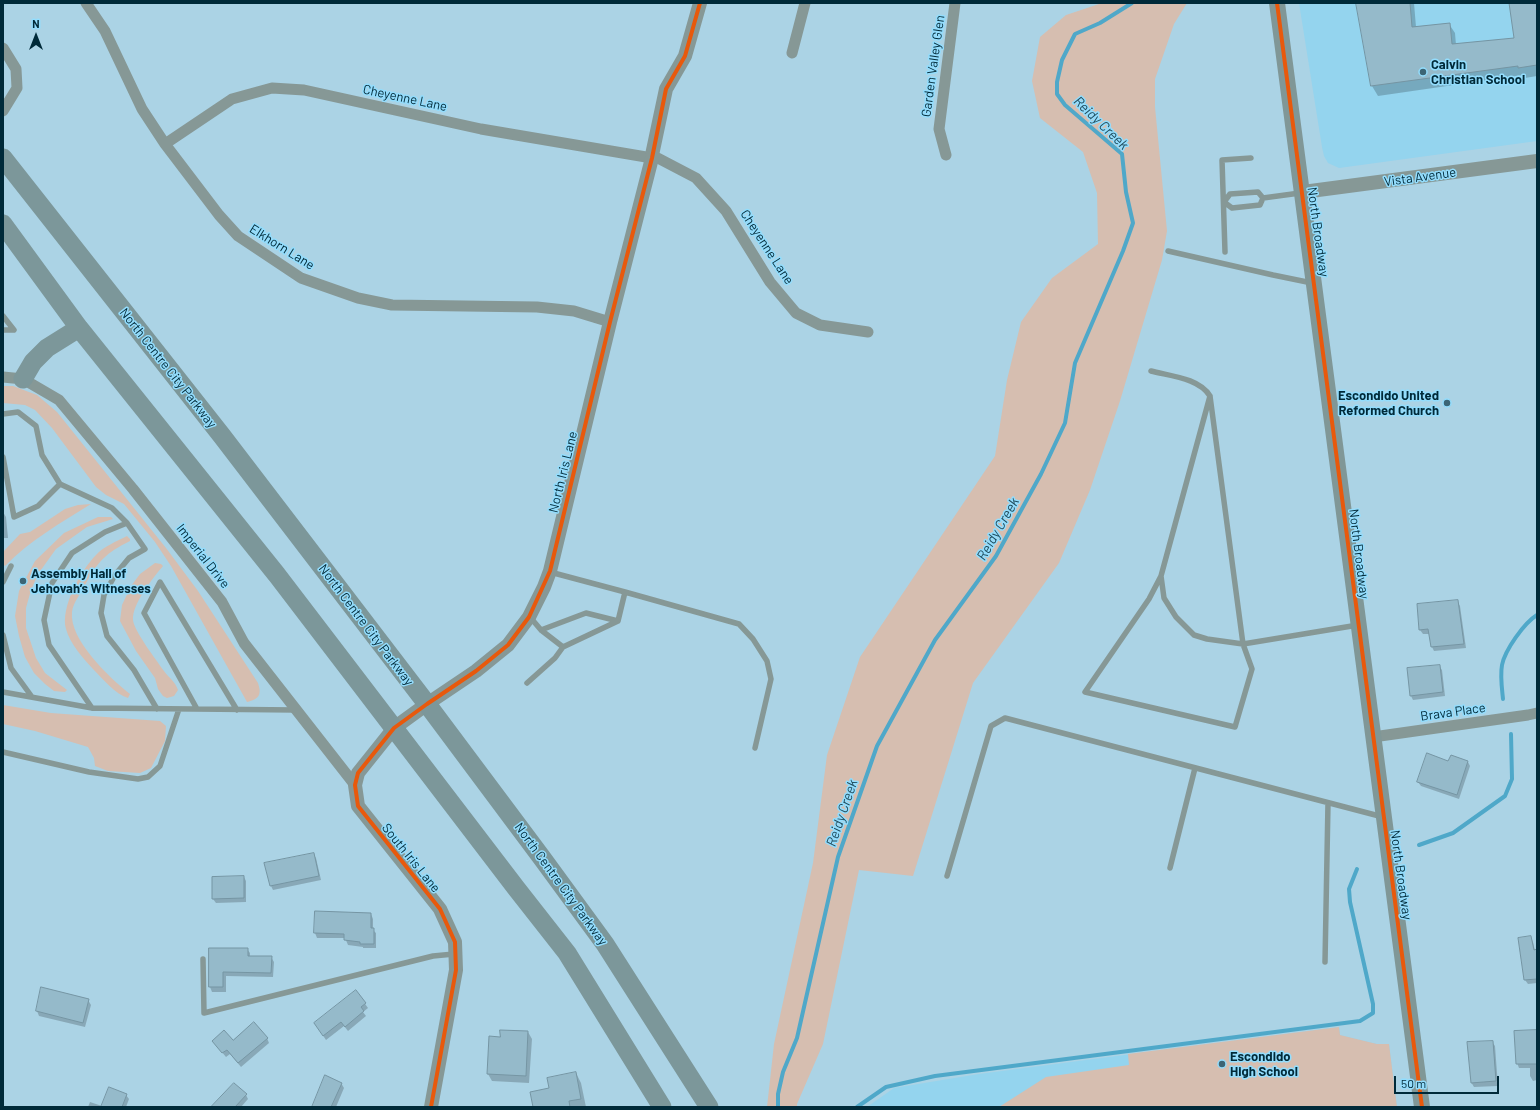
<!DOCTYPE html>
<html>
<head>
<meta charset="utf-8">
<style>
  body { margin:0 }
  #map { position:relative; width:1540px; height:1110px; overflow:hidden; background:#abd3e5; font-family:Barlow,sans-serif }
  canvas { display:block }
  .frame { position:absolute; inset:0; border:4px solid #002a39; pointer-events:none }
  .north { position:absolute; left:16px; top:16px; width:40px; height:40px; -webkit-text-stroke:3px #93ddfd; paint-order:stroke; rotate:0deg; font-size:11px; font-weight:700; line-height:16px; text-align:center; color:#002a39 }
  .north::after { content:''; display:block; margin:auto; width:14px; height:18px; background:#002a39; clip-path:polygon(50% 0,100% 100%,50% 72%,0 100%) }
  .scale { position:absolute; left:1394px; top:1076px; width:105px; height:18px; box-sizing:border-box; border:2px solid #002a39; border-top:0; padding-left:5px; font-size:12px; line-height:14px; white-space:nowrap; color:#002a39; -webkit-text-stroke:3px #93ddfd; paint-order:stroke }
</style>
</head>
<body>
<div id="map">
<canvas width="1540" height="1110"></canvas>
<div class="frame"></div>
<div class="north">N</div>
<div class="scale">50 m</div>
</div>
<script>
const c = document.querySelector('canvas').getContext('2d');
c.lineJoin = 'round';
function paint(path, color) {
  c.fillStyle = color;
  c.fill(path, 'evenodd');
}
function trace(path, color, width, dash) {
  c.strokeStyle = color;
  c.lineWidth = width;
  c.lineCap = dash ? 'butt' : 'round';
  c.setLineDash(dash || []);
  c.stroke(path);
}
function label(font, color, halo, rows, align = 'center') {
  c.font = font + ' Barlow,sans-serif';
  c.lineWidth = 3;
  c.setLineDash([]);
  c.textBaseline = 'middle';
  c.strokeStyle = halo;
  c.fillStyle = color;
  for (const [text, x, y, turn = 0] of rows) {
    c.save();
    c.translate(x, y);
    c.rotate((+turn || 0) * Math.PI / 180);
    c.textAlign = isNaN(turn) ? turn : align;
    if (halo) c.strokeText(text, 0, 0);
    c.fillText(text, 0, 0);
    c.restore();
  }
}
paint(new Path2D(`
  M1299,3H1537V141L1339,168L1328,163L1324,156L1322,147Z
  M1339,1027L1340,1035L1377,1044H1389L1397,1107H867L894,1088L979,1074Z`), '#94d4ee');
paint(new Path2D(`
  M1102,3H1187L1174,24L1155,79V107L1167,231L1162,260L1120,401L1090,490L1059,563L973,683L913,876L859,870L823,1044L797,1104V1107H767L774,1044L813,863L827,755L860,657L995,456L1007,380L1021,322L1052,278L1098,244L1097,193L1083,152L1040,118L1032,81L1040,37L1066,15Z
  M3,386H13L37,395L57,412L166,548L198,591L258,683C262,695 259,699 247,702L171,566L155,542L124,504L106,495L96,487L52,428L35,410L25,405L3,403Z
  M91,504C61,523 30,540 5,566L3,564V552L20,534L30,532L65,509L78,505Z
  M98,517H111L113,519L87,527L56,549L38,574L31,590L26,608V628L36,658L45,673L67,690L65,692L54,691L45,684L34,673L25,657L19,636L15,616L19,591L35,561L64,533Z
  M127,536L130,539V541C106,553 98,561 85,585C81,593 73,603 72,612C69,640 110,678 130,694L128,698C115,694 103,679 93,669C83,658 70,644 66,629C60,608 81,570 96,555C103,547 117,541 127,536Z
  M155,563L161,564L163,566C153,578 132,604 133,620C134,631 157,661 164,671C169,678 175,681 178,690L174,696L167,698L163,696L158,689L155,678L136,651L120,621L122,605L131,586L140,574Z
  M3,705L51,713L160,721L166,726L165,741L151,768L140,773L108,771L95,766L94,758L88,747L35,731L3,724Z
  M1339,1027L1340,1035L1377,1044H1389L1397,1107H999L1046,1077L1129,1065L1128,1054Z`), '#d6beb0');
paint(new Path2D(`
  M1357,3H1414L1416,27L1449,24L1455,33L1456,45L1515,39L1510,3H1537V76L1525,78L1523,75L1378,96L1372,86Z
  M3,512L6,517L8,538H3Z
  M1457,601L1460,606L1466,648L1434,651L1432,647L1430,634H1423L1420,630Z
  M1439,666L1442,670L1445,696L1413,700L1411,696Z
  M1449,762H1468L1470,766L1459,799L1421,786L1418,782Z
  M313,854L316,858L321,880L273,890L271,886L266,864Z
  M244,877L246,881V902L216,903L213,899Z
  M316,912L371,914L373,919V930L376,933V948H363V947L348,945L345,938H317L315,933Z
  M1531,937L1533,942L1535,951L1537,950V983L1528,984L1525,980Z
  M210,949H247L250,953V957H271L274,962L273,977L226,976V992H212L210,987Z
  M42,989L88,1000L91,1005L85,1027L39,1016L37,1011Z
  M356,991L368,1008L363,1012L366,1016L348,1031L344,1026L326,1040L318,1028Z
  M1537,1031V1080L1533,1081L1530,1076V1068H1519L1517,1063Z
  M528,1032L532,1039L529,1083L492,1081L488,1074Z
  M267,1038L269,1043L241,1067L230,1054L226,1057L216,1045L233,1041Z
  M1492,1042L1495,1046L1498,1086L1474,1087L1471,1082Z
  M576,1073L581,1083L586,1107H534L550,1088Z
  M341,1083L344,1088L336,1107H313Z
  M126,1095L129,1099L126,1107H88L90,1102L102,1106Z
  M246,1095L248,1099L241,1107H212Z`), '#0003');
trace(new Path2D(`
  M1503,699C1502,689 1500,676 1502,665C1505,650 1524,623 1537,615
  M1419,845L1453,833L1505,796L1512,779L1511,734
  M778,1107V1094L783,1072L797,1038L838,857L877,746L935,640L996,556L1041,474L1065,423L1075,363L1123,251L1133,223L1126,192L1122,154L1065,105L1057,94V82L1062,60L1075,34L1100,23L1132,3
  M857,1107L886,1087L935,1076L1360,1021L1373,1013V1004L1350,902L1349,889L1357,869`), '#4fa8c9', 4);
const building = new Path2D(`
  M1356,3H1410L1412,27L1450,23L1452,44L1514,38L1509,3H1537V65L1518,68V66L1371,86Z
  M1458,600L1464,644L1431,647L1428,629L1419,630L1417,604Z
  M1440,665L1443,692L1410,696L1407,668Z
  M1427,753L1448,761L1451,755L1468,761L1457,795L1417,782Z
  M314,853L319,876L270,886L264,863Z
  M244,876V898L212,899V877Z
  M315,911L371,913V928H374V944H360V942L344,940V934L314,933Z
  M1531,936L1534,950L1537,949V979L1524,980L1518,938Z
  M209,948H248V956H272L271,973L223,972V987H209Z
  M41,987L89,999L83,1023L36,1011Z
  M356,990L366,1003L361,1007L364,1011L345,1027L341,1022L323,1036L314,1023Z
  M254,1022L268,1038L238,1063L227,1050L222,1053L212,1041L224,1030L233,1040Z
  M500,1030L528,1031L526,1076L487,1074L489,1036L500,1037Z
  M1537,1030V1064H1516L1514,1031Z
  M1493,1041L1496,1081L1471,1083L1467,1042Z
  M576,1072L581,1099L569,1101L570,1107H533L530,1092L549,1088L547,1078Z
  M325,1075L342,1083L331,1107H312Z
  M234,1083L247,1094L235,1107H211Z
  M109,1087L127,1094L122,1107H101Z`);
paint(building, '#95baca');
trace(building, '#7595a3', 1);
trace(new Path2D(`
  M1263,198L1300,193
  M1224,202L1232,208L1260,205L1263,198
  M1224,202L1230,194L1258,192L1263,198
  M1168,251L1273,275L1312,283
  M1225,252L1222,160L1251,158
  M3,316L14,330H3
  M1151,371C1170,376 1199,378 1210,396
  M3,414L18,412L36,426L42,455L60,484L112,508L127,523
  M3,457L14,517L38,506L60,484
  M550,572L625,592L618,621L563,647
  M1161,576L1149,599L1085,692L1235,727L1252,669L1243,644L1207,639L1194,635L1176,617L1164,598L1161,576L1210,396L1243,644L1358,625
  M3,582L11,566
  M625,592L739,624L753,639L767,661L771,679L755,748
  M541,630L586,613L618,621
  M3,635L11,668L32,697
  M527,683L555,658L563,647L541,630L530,617
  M3,692L92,708L296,710
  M92,708L49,645L44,620L52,583L72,553L105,532L127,523L145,549L129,558L115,575L104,595L101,613L107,636L134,670L157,709
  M197,709L144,613L160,582L237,710
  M3,752L89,772L138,779L148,777L160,766L179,709
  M1170,868L1195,768
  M947,876L991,726L1005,718L1383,817
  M203,959L204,1013L433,956L454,954
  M1325,962L1328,803`), '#869896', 5.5);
trace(new Path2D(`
  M86,3L105,31L142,109L165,144L219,215L238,236L301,278L358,298L392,305L537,307L574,311L610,322
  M3,48L16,69L17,88L3,111
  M792,53L805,3
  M165,144L232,99L272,88L304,90L481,129L652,158V155L696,178L726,211L770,282L796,313L820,325L868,332
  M946,155L939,129L955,3
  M3,377L23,379L59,400L133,489L222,602L244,643L355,785
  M1373,737L1528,715L1537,713`), '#869896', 11);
trace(new Path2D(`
  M652,155L666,89L685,56L700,3
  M1303,192L1537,161
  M431,1107L456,970L455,942L440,909L358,806L355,785L358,773L394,728L427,704L476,671L508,645L529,617L544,587L550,571L610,322L652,158`), '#869896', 14);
trace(new Path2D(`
  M1277,3L1422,1107`), '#809797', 16);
trace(new Path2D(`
  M3,158L222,436L427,704L542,858L605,944L709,1107
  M3,224L79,328L277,575L516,888L567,953L662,1107
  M23,379L33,362L47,348L79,328`), '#7c979a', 19);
trace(new Path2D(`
  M1277,3L1422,1107
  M431,1107L456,970L455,942L440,909L358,806L355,785L358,773L394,728L427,704L476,671L508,645L529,617L550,571L610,322L652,158L666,89L685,56L700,3`), '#e8590c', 4);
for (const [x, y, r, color] of [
  [1423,72,4,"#3c6575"],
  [1447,403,4,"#3c6575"],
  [23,581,4,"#3c6575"],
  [1222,1064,4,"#3c6575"]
]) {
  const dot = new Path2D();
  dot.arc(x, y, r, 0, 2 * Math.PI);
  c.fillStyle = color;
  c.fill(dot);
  trace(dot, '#93ddfd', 1.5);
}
label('bold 13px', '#002a39', '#93ddfd', [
  ["Calvin",1431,65],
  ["Christian School",1431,80],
  ["Escondido United",1439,396,"right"],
  ["Reformed Church",1439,411,"right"],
  ["Assembly Hall of",31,574],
  ["Jehovah’s Witnesses",31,589],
  ["Escondido",1230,1057],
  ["High School",1230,1072]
], 'left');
label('13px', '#002a39', '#93ddfd', [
  ["Garden Valley Glen",933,66,-82],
  ["Cheyenne Lane",405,98,12],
  ["Vista Avenue",1420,177,-8],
  ["North Broadway",1318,232,82],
  ["Elkhorn Lane",282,247,32],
  ["Cheyenne Lane",767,247,57],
  ["North Centre City Parkway",168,368,52],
  ["North Iris Lane",563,472,-76],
  ["North Broadway",1359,554,83],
  ["Imperial Drive",203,556,52],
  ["North Centre City Parkway",366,625,53],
  ["Brava Place",1453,712,-8],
  ["South Iris Lane",411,858,51],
  ["North Broadway",1401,875,82],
  ["North Centre City Parkway",561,884,54]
]);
label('italic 14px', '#204c5d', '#93ddfd', [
  ["Reidy Creek",1101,123,44],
  ["Reidy Creek",998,529,-60],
  ["Reidy Creek",842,813,-71]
]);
</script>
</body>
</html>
